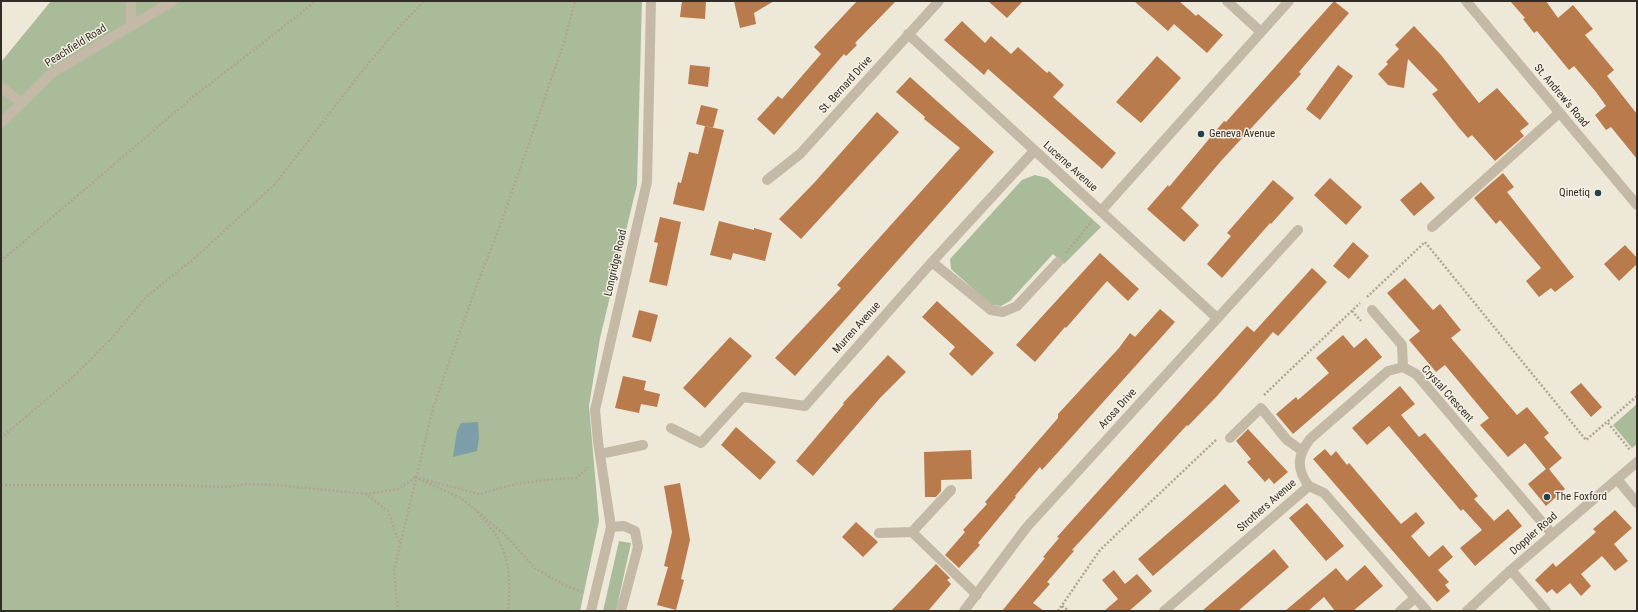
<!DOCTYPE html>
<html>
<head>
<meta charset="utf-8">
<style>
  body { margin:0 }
  #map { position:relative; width:1638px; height:612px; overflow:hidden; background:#eee8d9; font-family:"Roboto Condensed",sans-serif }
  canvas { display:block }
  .frame { position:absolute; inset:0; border:2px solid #312c26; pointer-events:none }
</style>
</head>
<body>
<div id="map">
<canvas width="1638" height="612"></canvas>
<div class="frame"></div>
</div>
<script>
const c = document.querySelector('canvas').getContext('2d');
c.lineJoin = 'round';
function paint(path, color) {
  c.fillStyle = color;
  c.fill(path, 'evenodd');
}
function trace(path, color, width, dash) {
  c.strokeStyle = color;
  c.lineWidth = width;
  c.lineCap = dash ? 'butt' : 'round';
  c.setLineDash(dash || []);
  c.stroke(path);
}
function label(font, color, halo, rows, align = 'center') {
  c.font = font + ' "Roboto Condensed",sans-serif';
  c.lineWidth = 3;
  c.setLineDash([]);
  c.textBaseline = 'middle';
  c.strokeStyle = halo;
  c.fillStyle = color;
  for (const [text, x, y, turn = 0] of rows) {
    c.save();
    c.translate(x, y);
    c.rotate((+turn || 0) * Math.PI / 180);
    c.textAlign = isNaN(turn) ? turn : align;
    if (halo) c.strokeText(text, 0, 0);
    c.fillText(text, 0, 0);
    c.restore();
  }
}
paint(new Path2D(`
  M51,1H642L637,185L600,338L589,406L599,521L580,611H1V62Z
  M1035,175L1047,178L1101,227L1064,264L1053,254L1010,301L1001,306L991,305L951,269L950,259L1022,180Z
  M1637,404V444L1632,448L1613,425Z
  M619,541L631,543L616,611H603Z`), '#aabb9a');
paint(new Path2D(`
  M478,422L479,438L477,451L453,457L457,431L461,423Z`), '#7b9ea8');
paint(new Path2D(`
  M682,1H706L705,19L680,17Z
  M734,1H774L754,13L756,24L740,28Z
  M857,1H896L855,43L857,45L846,56L844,54L774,135L757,119L778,96L782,99L821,54L814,47Z
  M988,1H1023L1007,18Z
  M1134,1H1179L1196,16L1198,14L1223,35L1207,53L1174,24L1168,31Z
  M1334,1L1349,13L1299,72L1301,74L1221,161L1181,208L1199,225L1184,242L1147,209L1168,185L1169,187L1224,121L1226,122Z
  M1510,1H1546L1558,18L1573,5L1593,29L1585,35L1614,70L1607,76L1637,114V159L1611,127L1606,130L1595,115L1606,106L1596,92L1574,66L1569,70L1537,31L1534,33L1523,19L1525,18Z
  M962,21L985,43L991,36L1011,54L1018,47L1047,73L1049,71L1064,85L1053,97L1116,153L1102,169L988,69L984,75L944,40Z
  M1414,26L1441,55L1479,103L1497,88L1529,124L1520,131L1524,136L1495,161L1472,135L1468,138L1460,129L1432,94L1438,90L1408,59L1404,88L1388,85L1378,74L1388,64L1386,62L1399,49L1395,45Z
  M1157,56L1181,78L1141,123L1116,102Z
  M690,65L710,67L708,87L688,84Z
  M1338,65L1353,76L1320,120L1306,109Z
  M910,77L994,152L795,376L775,358L841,288L837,285L960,148L924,119L925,117L896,92Z
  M701,105L718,109L713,128L696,124Z
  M877,112L899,132L801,239L779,219L814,183Z
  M705,126L724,130L704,211L673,204L678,182L681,183L689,152L698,154Z
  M1503,173L1514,187L1507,192L1574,277L1555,292L1551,288L1539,297L1526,281L1541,268L1500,220L1496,224L1474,198Z
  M1330,178L1362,207L1346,225L1314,195Z
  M1273,180L1294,198L1271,224L1270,223L1222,278L1207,264L1231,236L1227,233Z
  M1421,182L1435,198L1414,216L1400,200Z
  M660,217L681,222L667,286L649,282L658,243L654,242Z
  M719,221L754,230V228L772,233L765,261L733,253L731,260L710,255Z
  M1353,242L1369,256L1349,279L1333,266Z
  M1625,245L1637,258V264L1619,281L1604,264Z
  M1100,253L1139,289L1128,301L1107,281L1066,328L1065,327L1035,362L1016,345Z
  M1312,268L1327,282L1278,336L1273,332L1217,396L1188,426L1187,425L1072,550L1074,551L1047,582L1050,584L1033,603L1044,611H1002L1045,558L1043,557L1059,538L1057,537L1073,519L1247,326L1254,332Z
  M1405,278L1433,310L1440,304L1461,330L1451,338L1517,415L1527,407L1549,433L1544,437L1562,458L1549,469L1565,489L1546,506L1528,484L1546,469L1525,443L1508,457L1480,425L1489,418L1445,365L1436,372L1409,340L1420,331L1387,293Z
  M937,301L994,353L972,376L949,354L955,347L922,317Z
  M1160,309L1175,322L1042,470L1040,467L1015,496L1016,497L978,543L980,545L959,568L945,555L965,532L963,530L987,504L985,502L1058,418V414L1119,348L1130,333L1135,337Z
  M639,310L658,315L651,342L632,337Z
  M1343,335L1354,348L1366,338L1382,357L1293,434L1276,414L1296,397L1298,400L1329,373L1316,358Z
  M730,337L752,356L705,408L683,388Z
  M888,355L906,372L880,398L813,476L796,461L844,404L843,403Z
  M623,376L646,381L644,390L660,394L657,407L641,404L639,413L615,408Z
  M1581,383L1602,407L1591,417L1570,392Z
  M1400,386L1415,404L1401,415L1419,437L1425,433L1478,496L1474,499L1494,521L1508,509L1522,526L1475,566L1460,548L1482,530L1463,509L1461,511L1389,426L1367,445L1352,428Z
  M736,427L776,462L760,480L721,445Z
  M1248,429L1288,472L1274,484L1269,478L1265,482L1247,462L1251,459L1236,441Z
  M1325,449L1331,456L1336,451L1347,465L1349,463L1401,524L1416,512L1425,523L1411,536L1429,557L1443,545L1453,557L1438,570L1449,582L1445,585L1450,591L1437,602L1313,459Z
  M971,450L972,479L941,480V491L936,497H925L924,452Z
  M680,483L690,540L681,579L684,580L676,610L657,605L668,567L664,566L672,532L664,486Z
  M1225,484L1240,501L1153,576L1138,559Z
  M1307,503L1344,546L1326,561L1289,518Z
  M1615,510L1632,528L1614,544L1628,561L1615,571L1602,556L1581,574L1591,586L1581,596L1570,583L1557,594L1552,589L1547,593L1535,580L1553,563L1556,567L1596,532L1593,529Z
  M856,522L878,542L863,557L842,537Z
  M1274,549L1289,567L1238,611H1202Z
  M936,564L950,578L947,580L951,584L928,611H891Z
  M1365,565L1383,586L1353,611H1335L1324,597L1308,611H1285L1336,568L1347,581Z
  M1114,570L1125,584L1137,574L1152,591L1129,611H1104L1118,599L1102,580Z`), '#b97a4c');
trace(new Path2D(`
  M1066,253L1092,221
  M1,261L187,102L316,1
  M1367,297L1425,242L1586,440L1637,396
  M1352,311L1361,321
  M1264,395L1360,303
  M1608,423L1630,450
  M1,438L73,377L111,339L145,298L197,256L275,184L359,75L393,34L424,1
  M415,477L461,498L504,534L535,568L562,584L582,592
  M423,479L479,494L516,484L555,479L577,478L588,467
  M1,485H172L227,487L247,484L276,485L366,494
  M480,515C485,522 493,530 497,537C510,560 511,586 508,611
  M399,542L388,511L366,494L399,489L415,477
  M1062,606L1069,611
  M398,611L394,570L433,408L472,298L502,220L564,43L575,1
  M1058,611L1100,550L1216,440`), '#b0a491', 2.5, [2, 2]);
trace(new Path2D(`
  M131,1V26
  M1,87L22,103
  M1432,227L1559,113
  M1372,310L1402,345L1403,367
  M1230,438L1261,408L1287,440L1301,450
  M600,454L643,445
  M951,490L912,532L977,595
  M611,527L624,526L635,531L638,547L621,611
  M879,533L912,532`), '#c4b9a6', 10);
trace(new Path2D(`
  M1227,1L1261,32
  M908,34L1217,318
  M767,180L800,154L939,1
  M1101,211L1289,1
  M932,262L991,310L1003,312L1017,306L1058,262
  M671,428L701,443L743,397L805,406L932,262L1034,151
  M1617,479L1637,503
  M1309,486C1296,469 1297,456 1310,439L1388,371L1403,367L1416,374L1552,534
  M1511,570L1546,611
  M964,611L1026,528L1298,230
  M1164,611L1309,486L1324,493L1427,611
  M1400,611L1415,598
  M1467,611L1511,570L1637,462`), '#c4b9a6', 10);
trace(new Path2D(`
  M1466,1L1637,205
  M1,123L52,73L173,1
  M591,611L611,527L598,442L595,410L647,182L651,1`), '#c4b9a6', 10);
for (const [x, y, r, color] of [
  [1201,134,4,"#20434e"],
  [1598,193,4,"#20434e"],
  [1547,497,4,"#20434e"]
]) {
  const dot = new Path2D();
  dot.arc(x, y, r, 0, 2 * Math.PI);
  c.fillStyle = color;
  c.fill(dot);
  trace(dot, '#f6f1e4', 1.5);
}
label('11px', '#312c26', '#f6f1e4', [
  ["Peachfield Road",76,46,-32],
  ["St. Bernard Drive",846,85,-48],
  ["St. Andrew's Road",1561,96,50],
  ["Lucerne Avenue",1070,167,42],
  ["Longridge Road",616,263,-77],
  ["Murren Avenue",857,328,-48],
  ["Crystal Crescent",1447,394,48],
  ["Arosa Drive",1118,409,-48],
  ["Strothers Avenue",1267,506,-41],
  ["Doppler Road",1534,534,-41]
]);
label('11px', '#312c26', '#f6f1e4', [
  ["Geneva Avenue",1209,134],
  ["Qinetiq",1590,193,"right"],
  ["The Foxford",1555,497]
], 'left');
</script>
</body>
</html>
